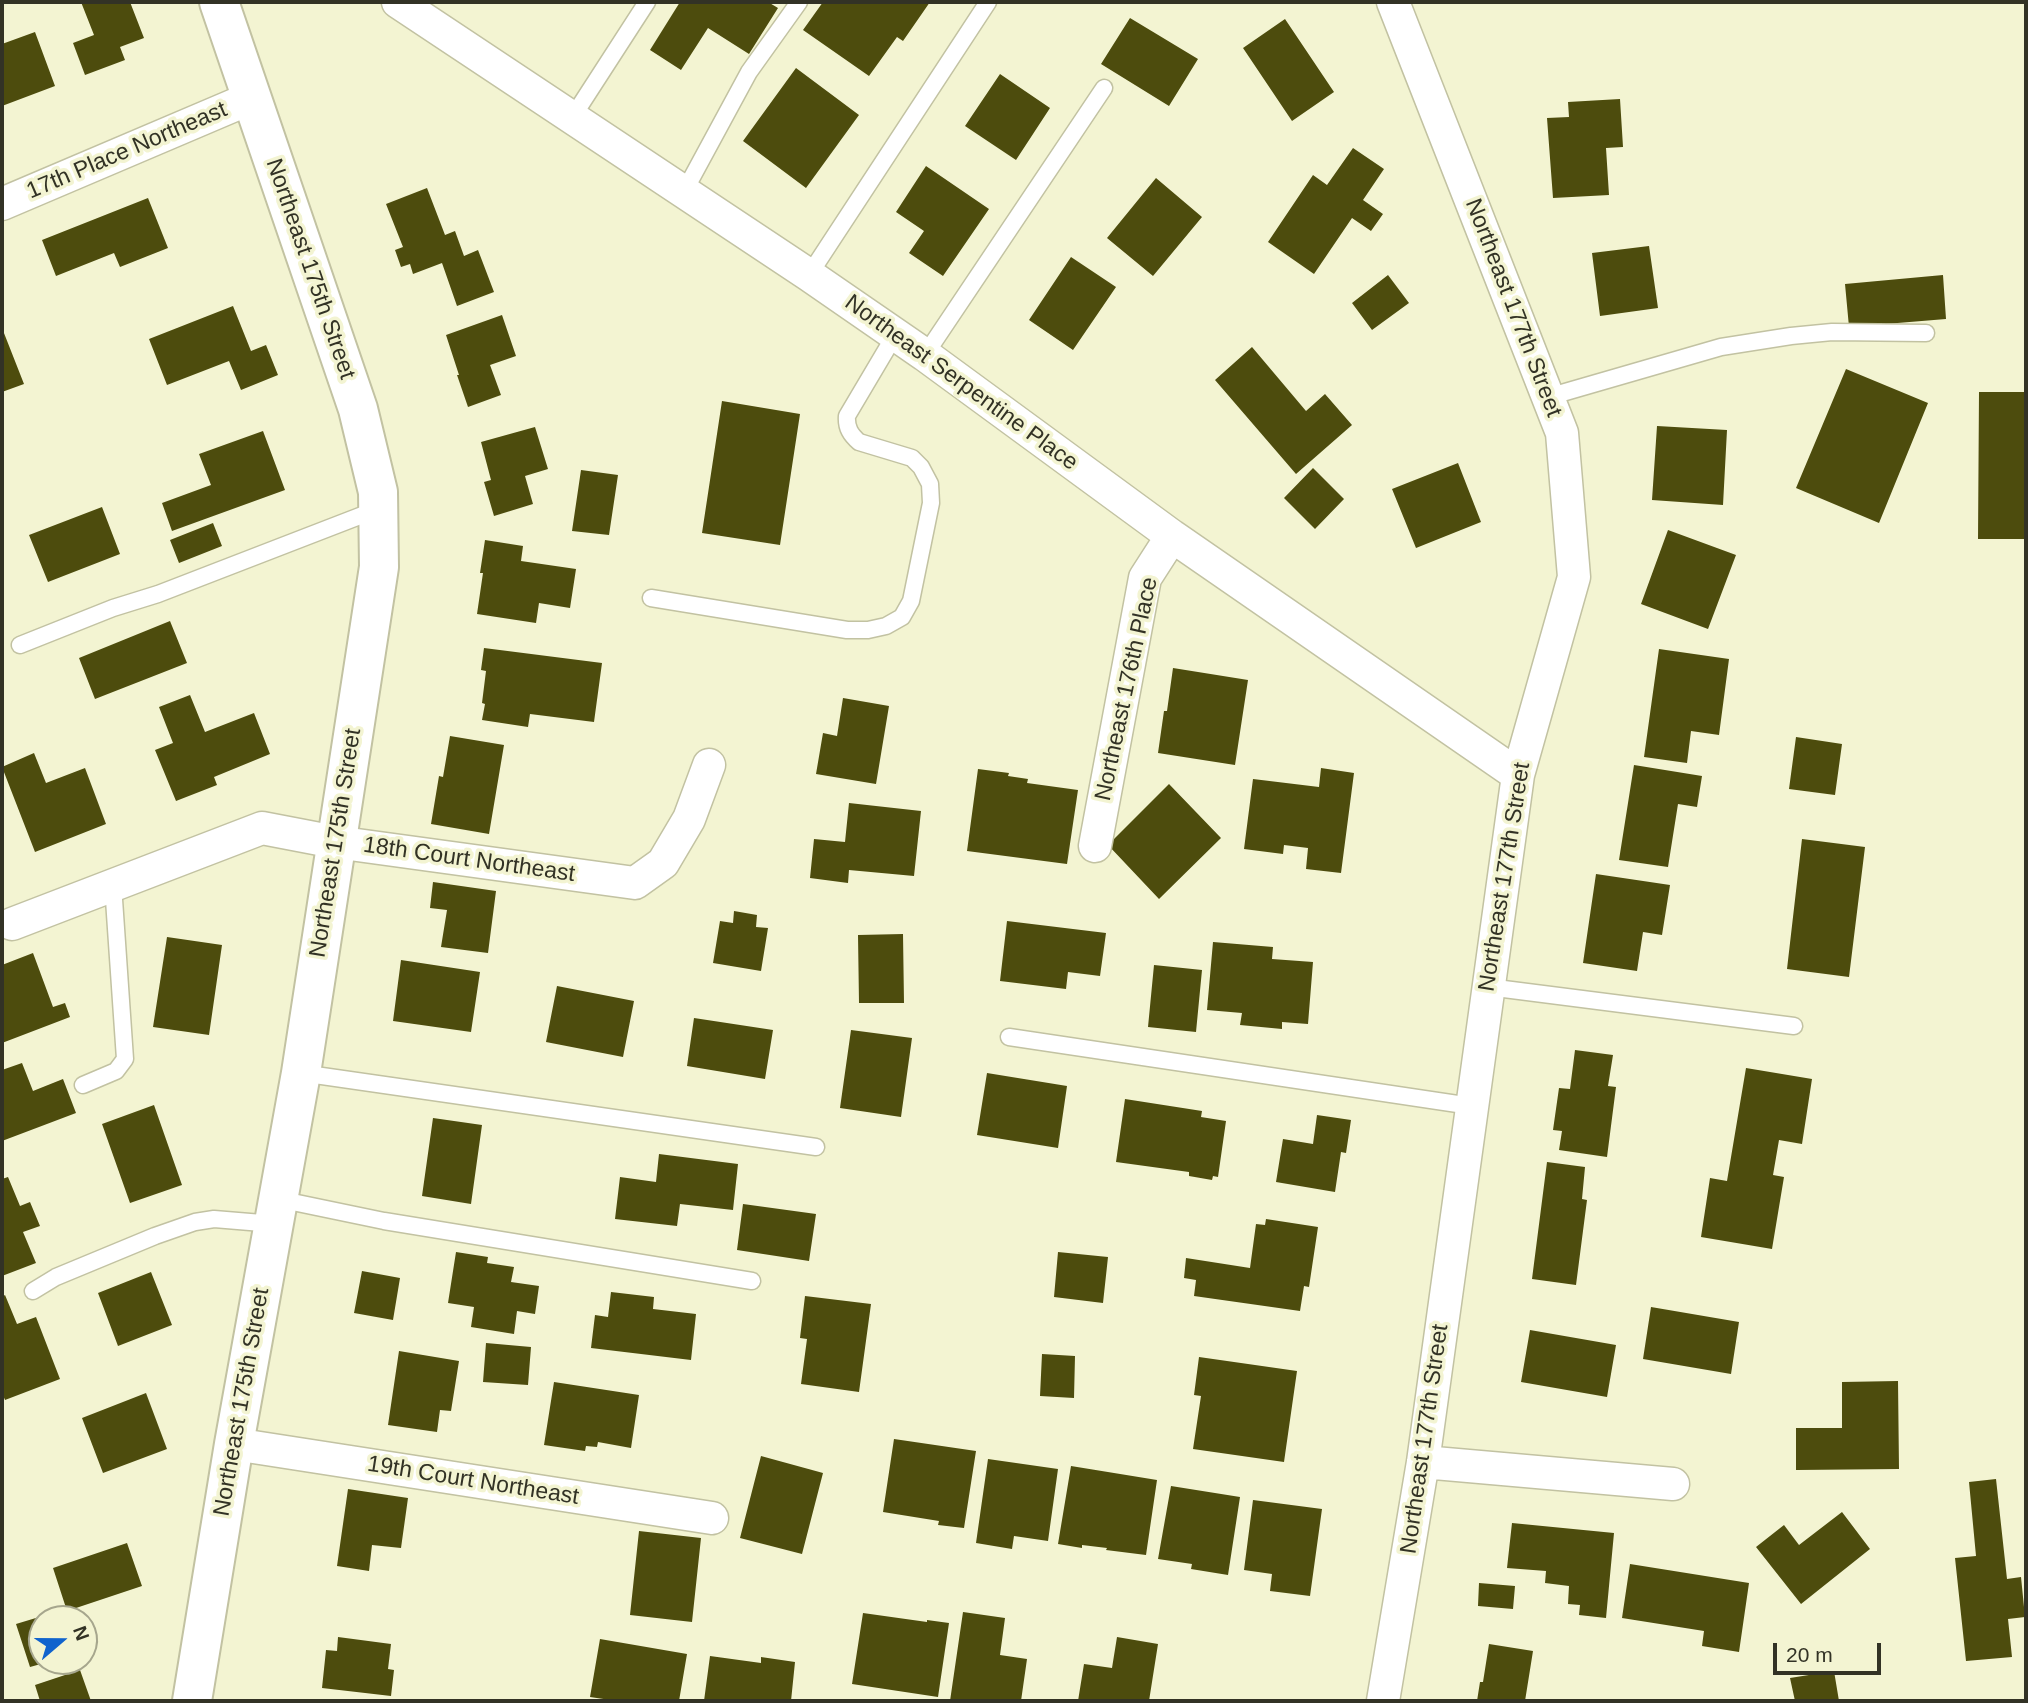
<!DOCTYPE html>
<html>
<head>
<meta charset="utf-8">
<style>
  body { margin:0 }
  #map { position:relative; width:2028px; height:1703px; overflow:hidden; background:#f3f4d2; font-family:Helvetica,sans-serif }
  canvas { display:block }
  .frame { position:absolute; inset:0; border:4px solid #323225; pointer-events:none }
  .north { position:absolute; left:28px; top:1605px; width:70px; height:70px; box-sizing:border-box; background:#f3f4d2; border:2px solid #a6a68d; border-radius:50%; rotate:70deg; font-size:19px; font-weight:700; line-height:28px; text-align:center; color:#323225 }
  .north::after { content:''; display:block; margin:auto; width:24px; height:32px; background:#1063cd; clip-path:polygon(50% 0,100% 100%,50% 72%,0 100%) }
  .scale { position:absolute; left:1773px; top:1643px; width:108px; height:32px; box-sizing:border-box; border:4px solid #323225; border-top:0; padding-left:9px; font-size:21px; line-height:24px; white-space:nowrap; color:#323225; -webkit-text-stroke:5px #f3f4d2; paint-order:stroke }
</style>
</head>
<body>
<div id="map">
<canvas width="2028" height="1703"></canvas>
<div class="frame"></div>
<div class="north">N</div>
<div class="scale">20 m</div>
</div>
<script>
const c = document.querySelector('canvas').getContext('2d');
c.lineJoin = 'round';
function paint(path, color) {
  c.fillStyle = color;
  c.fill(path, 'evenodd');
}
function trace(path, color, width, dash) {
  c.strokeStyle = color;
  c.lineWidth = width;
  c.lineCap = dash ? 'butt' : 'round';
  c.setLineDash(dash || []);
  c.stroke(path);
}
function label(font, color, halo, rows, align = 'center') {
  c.font = font + ' Helvetica,sans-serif';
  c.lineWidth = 7;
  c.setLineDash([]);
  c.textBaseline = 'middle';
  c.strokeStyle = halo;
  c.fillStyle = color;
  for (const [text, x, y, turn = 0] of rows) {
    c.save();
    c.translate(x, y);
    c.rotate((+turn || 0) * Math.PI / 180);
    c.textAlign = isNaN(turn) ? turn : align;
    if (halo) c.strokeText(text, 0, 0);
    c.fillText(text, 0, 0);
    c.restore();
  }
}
paint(new Path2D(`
  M81,2H130L144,38L120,47L125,60L85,75L73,43L94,35Z
  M680,2H768L778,8L749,54L708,28L681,70L650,50Z
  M823,2H930L903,41L897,37L869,76L803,30Z
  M1130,18L1198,59L1169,106L1101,64Z
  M1285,19L1334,92L1292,121L1243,48Z
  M35,32L55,86L2,106V44Z
  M796,68L859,115L806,188L743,141Z
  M1000,74L1050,108L1016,160L965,126Z
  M1620,99L1623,147L1606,148L1609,195L1553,198L1547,118L1569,117L1568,102Z
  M1353,148L1384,169L1363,200L1383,214L1371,231L1352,218L1314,274L1268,242L1313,175L1327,185Z
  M926,166L989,209L943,276L909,253L924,231L896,212Z
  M1156,178L1202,217L1153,276L1107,238Z
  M427,188L445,235L455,231L464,256L478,250L494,292L457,306L442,263L413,274L410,264L401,267L395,250L403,247L386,204Z
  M148,198L168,248L120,267L114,253L56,276L42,240Z
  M1649,246L1658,308L1600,316L1592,253Z
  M1071,257L1116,287L1073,350L1029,320Z
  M1388,275L1409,303L1372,330L1352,303Z
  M1943,275L1946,319L1849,327L1845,284Z
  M233,306L251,351L266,345L278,375L241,390L229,361L167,385L149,339Z
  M502,315L516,356L490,365L501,395L468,407L457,375H459L446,335Z
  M2,328L24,384L2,392Z
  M1252,347L1306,411L1325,394L1352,425L1296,474L1215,380Z
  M1846,369L1928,403L1879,523L1796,488Z
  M1979,392H2026V539H1978Z
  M722,401L800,414L780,545L702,533Z
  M1657,426L1727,430L1723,505L1652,500Z
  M535,427L548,469L525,476L533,504L494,516L484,482L491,480L481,442Z
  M263,431L285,490L172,531L162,503L211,485L199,454Z
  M1458,463L1481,522L1416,548L1392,489Z
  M1313,468L1344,499L1315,529L1284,498Z
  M581,470L618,475L609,535L572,531Z
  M102,507L120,554L48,582L29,535Z
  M213,523L222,546L179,563L170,540Z
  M1668,530L1736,555L1708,629L1641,604Z
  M485,540L523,546L521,561L576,569L570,608L539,603L536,623L477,614L483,573H480Z
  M170,621L187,663L95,699L79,658Z
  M484,648L602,663L594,722L530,714L528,727L482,720L485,704L482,703L486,671L481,670Z
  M1659,649L1729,659L1719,735L1691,731L1687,763L1644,757Z
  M1173,668L1248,680L1235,765L1158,753L1164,711H1167Z
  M190,695L205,732L254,713L270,754L214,777L217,785L176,801L155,750L173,743L159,707Z
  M843,698L889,706L876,784L816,774L823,733L837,736Z
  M450,736L504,745L489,834L431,824L439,776L443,777Z
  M1796,737L1842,744L1835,795L1789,789Z
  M34,753L46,783L85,768L106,824L35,852L2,767Z
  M1634,765L1702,776L1697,807L1678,804L1668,867L1619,860Z
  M1321,768L1354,773L1341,873L1306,869L1308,848L1284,845L1283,854L1244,849L1253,779L1319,787Z
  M978,769L1009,773L1008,776L1028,779L1027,783L1078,790L1067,864L967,851Z
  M1169,784L1221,838L1159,899L1108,845Z
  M849,803L921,811L914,876L849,870L848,883L810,878L814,839L845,842Z
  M1802,839L1865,847L1849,977L1787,969Z
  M1596,874L1670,885L1662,935L1643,932L1637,971L1583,963Z
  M433,882L496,891L488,953L441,947L447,910L430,908Z
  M734,911L757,915L756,927L768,928L761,971L713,963L720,921L733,923Z
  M1007,921L1106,933L1100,976L1068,972L1066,989L1000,981Z
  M903,934L904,1003H859L858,935Z
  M167,937L222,945L209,1035L153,1027Z
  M1213,942L1273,947L1272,959L1313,962L1308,1024L1282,1022V1029L1240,1025L1242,1013L1207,1010Z
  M33,953L53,1007L65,1003L70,1017L2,1043V965Z
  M401,960L480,972L471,1032L393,1021Z
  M1154,965L1202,970L1196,1032L1148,1027Z
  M557,986L634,1001L623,1057L546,1042Z
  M694,1018L773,1030L765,1079L687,1066Z
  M851,1030L912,1038L901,1117L840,1108Z
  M1575,1050L1613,1055L1608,1086L1616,1087L1607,1157L1559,1150L1562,1131L1553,1130L1559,1088L1570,1089Z
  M22,1063L33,1091L63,1079L76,1113L2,1141V1070Z
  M1746,1068L1812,1079L1802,1144L1779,1140L1773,1175L1784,1177L1772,1249L1701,1237L1710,1178L1727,1181Z
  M987,1073L1067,1086L1058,1148L977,1135Z
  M1125,1099L1202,1111L1201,1117L1226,1121L1218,1177L1213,1176L1212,1180L1189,1176V1172L1116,1162Z
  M154,1105L182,1185L130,1203L102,1124Z
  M1317,1115L1351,1120L1346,1153L1341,1152L1335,1192L1276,1182L1283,1139L1313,1144Z
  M433,1118L482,1125L471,1204L422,1196Z
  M659,1154L738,1164L733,1210L680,1204L677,1226L615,1219L620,1177L656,1182Z
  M1547,1162L1585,1167L1582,1199L1587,1200L1576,1285L1532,1279Z
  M8,1177L20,1206L30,1202L40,1226L23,1232L36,1263L2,1276V1179Z
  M743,1204L816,1214L809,1261L737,1250Z
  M1266,1219L1318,1227L1309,1287L1304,1286L1300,1311L1194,1296L1196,1280L1184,1278L1186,1258L1250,1268L1256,1224L1265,1225Z
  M456,1252L488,1257L487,1263L514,1267L511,1282L539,1286L535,1314L517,1311L514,1334L471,1327L474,1307L448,1303Z
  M1058,1252L1108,1257L1103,1303L1054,1297Z
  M362,1271L400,1278L393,1320L354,1313Z
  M151,1272L172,1325L118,1346L98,1293Z
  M611,1292L654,1297L653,1309L696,1314L691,1360L591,1348L595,1315L608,1317Z
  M5,1295L17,1324L36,1317L60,1379L5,1400L2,1393V1297Z
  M805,1296L871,1304L859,1392L801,1384L807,1339L800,1338Z
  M1651,1307L1739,1322L1731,1374L1643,1359Z
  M1530,1330L1616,1345L1607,1397L1521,1382Z
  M486,1343L531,1347L528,1385L483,1382Z
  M399,1351L459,1361L451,1411L440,1410L437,1432L388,1425Z
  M1042,1354L1075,1356L1074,1398L1040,1396Z
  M1199,1357L1297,1371L1284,1462L1193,1449L1201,1396L1194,1395Z
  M1898,1381L1899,1469L1796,1470V1428H1842V1382Z
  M554,1382L639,1395L631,1448L598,1442L597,1447L586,1446L585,1451L544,1445Z
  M146,1393L167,1449L103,1473L82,1418Z
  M894,1439L976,1451L964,1528L938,1525L939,1521L883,1512Z
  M761,1456L823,1473L802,1554L740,1538Z
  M988,1459L1058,1469L1048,1541L1014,1536L1012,1549L976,1543Z
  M1071,1466L1157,1480L1146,1555L1106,1550L1107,1548L1082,1545V1548L1058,1544Z
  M1996,1479L2007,1579L2021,1577L2025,1617L2008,1619L2012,1657L1966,1661L1955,1558L1976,1556L1969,1482Z
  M1171,1486L1240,1497L1228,1575L1191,1569L1192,1564L1158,1559Z
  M348,1489L408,1498L401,1548L372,1545L369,1571L337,1566Z
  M1253,1500L1322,1509L1310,1596L1270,1591L1272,1574L1244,1570Z
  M1842,1512L1870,1549L1801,1604L1756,1547L1784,1525L1799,1545Z
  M1512,1523L1614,1533L1606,1618L1579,1615L1580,1605L1568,1604L1569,1586L1545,1583L1546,1571L1507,1568Z
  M639,1531L701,1538L692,1622L630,1615Z
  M127,1543L142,1586L67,1611L53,1568Z
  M1630,1564L1749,1583L1739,1652L1702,1646L1704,1631L1622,1618Z
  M1479,1583L1515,1586L1513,1609L1478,1606Z
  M59,1611L61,1619H42V1661L48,1662L30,1667L16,1624Z
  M963,1612L1005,1618L1000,1655L1027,1659L1021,1701H950Z
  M863,1613L927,1622V1620L949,1623L938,1697L852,1684Z
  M338,1637L391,1644L388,1669L394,1670L391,1696L322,1688L326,1650L337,1651Z
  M1117,1637L1158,1644L1149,1701H1078L1084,1664L1112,1668Z
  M600,1639L687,1654L679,1701H617L590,1697Z
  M1489,1644L1533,1651L1525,1701H1477L1480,1682H1483Z
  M710,1656L761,1663V1657L795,1662L791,1701H704Z
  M80,1670L91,1701H40L35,1685Z
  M1834,1671L1839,1701H1795L1790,1678Z`), '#4d4c0d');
const lane = new Path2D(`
  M572,118L647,2
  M684,192L749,72L799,2
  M809,275L988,2
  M925,355L1104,88
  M1548,397L1721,347L1791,336L1832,332L1926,333
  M651,598L847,630H868L886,626L902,617L911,601L931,503L930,484L921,467L912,458L859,442C851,435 846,428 847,416L895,335
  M20,645L113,608L158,594L378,509
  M1488,987L1794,1026
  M1009,1037L1471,1106
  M301,1073L816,1147
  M83,1085L116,1071L125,1059L113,885
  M278,1199L384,1221L752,1281
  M33,1291L56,1277L155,1236L195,1222L214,1219L274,1224`);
const street = new Path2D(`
  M398,2L809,275L925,355L1172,536L1518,775
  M2,204L251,98
  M1095,846L1145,578L1172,536
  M12,924L262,828L335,842L635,883L663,863L689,819L709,765
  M234,1444L712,1518
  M1423,1462L1673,1484
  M1383,1701L1423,1462L1518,775L1574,577L1562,433L1393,2`);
const secondary = new Path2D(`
  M192,1701L234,1444L301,1073L379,567L378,492L358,409L219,2`);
trace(lane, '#c2c2a2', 19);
trace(street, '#c2c2a2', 35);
trace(secondary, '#c2c2a2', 42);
trace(lane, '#fff', 16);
trace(street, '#fff', 32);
trace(secondary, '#fff', 38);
label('23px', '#323225', '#f3f4d2', [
  ["17th Place Northeast",127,151,-23],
  ["Northeast 175th Street",310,269,71],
  ["Northeast 177th Street",1513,308,69],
  ["Northeast Serpentine Place",961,383,36],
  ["Northeast 176th Place",1127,689,-78],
  ["Northeast 175th Street",336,843,-81],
  ["18th Court Northeast",469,860,8],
  ["Northeast 177th Street",1505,877,-81],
  ["Northeast 175th Street",242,1402,-80],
  ["Northeast 177th Street",1425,1439,-82],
  ["19th Court Northeast",473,1481,9]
]);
</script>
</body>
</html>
